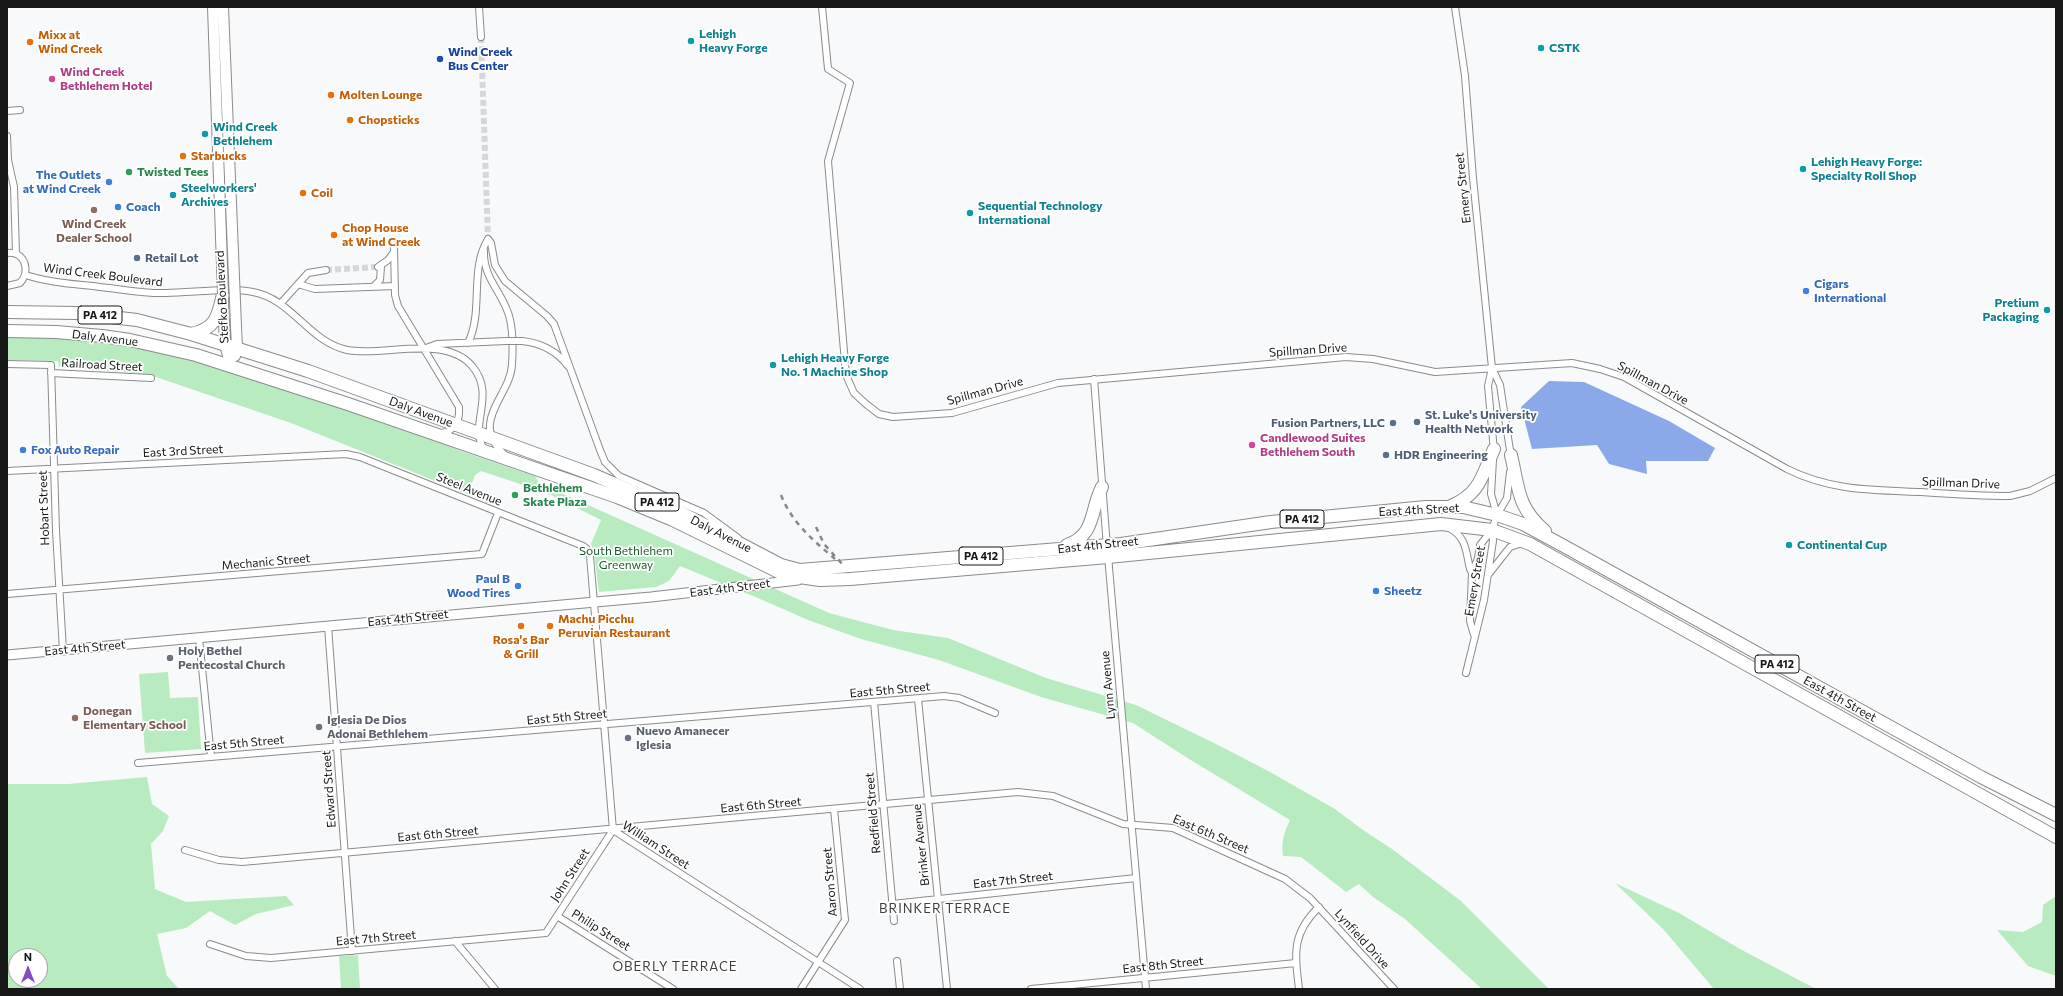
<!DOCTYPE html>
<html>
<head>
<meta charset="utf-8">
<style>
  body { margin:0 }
  #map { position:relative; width:2063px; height:996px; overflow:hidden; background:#f8f9fb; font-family:Commissioner,sans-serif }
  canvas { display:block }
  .frame { position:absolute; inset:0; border:8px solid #181819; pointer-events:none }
  .north { position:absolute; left:8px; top:948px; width:40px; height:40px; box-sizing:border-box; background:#fff; border:1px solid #a3a3a3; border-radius:50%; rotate:0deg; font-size:11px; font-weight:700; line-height:16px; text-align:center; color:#181819 }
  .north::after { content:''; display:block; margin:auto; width:14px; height:18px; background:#854dc4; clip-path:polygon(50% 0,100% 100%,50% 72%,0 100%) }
</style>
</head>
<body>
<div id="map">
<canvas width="2063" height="996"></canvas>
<div class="frame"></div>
<div class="north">N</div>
</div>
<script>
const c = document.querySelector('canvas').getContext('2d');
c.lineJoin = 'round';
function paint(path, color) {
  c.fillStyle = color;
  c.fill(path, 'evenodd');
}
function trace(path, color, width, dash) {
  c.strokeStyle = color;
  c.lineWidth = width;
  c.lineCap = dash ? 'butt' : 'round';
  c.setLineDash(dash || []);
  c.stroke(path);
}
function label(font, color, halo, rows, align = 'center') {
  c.font = font + ' Commissioner,sans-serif';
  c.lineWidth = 3.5;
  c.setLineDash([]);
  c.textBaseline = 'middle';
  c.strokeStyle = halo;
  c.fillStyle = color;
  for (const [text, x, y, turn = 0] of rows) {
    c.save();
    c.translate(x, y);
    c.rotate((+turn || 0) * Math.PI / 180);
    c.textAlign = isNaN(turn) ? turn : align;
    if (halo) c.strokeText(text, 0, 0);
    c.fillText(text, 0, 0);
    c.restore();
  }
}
paint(new Path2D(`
  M17,336L105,341L201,361L458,448V450L535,476L539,483L829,613L893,630L948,638L1046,678L1136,705L1220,746L1270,772L1335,809L1363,830L1392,849L1461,901L1549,989H1482L1405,919L1373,897L1359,884L1346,892L1301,857L1283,856C1281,841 1284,833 1290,820L1189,759L1133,723L1041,697L939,660L861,639L808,620L758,598L680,566L669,581L656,587L599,592L594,551L591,544L601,520L547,493L481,471L475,475L468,494L291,423L147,374L59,367L58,361L7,360V337Z
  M168,672L170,698L198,697L201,749L145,753L139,674Z
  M147,777L152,804L169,816L163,831L151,844L155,889L186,902L286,896L294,905L256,914L235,925L210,911L186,928L157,934L167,976L179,989H7V784H68ZM16,956H40V980H16Z
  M1615,883L1679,913L1740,949L1816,989H1714L1664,930Z
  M2056,896V976L2028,966L1997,930L2023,932L2042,922L2043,905Z
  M358,955L360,989H341L339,956Z`), '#b9ebc0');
paint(new Path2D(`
  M1549,381L1584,382L1669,421L1715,448L1708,461H1646L1647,474L1609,464L1597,445L1532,449L1521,407Z`), '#8ba9e9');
trace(new Path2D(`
  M481,37L488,239
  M326,270L377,267`), '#d6d7d9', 6, [6, 3]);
const street = new Path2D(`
  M479,7L481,37
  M822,7L828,69L850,83L828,161L846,375L854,393L866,404L879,414L893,417L952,413L1058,383L1346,357L1373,359L1435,372L1572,363L1600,369L1624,377L1787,469C1831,491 1873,490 1921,492C1950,494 1980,496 2010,496L2030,491L2056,478
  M1455,7L1465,76L1473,178L1492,368L1488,386L1494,451
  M7,111L20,110
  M7,136L8,160L14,187L16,254
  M394,247L395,295L398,306L459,407C460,421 455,432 440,433
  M484,251C483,276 499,289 507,310C514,326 513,349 512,365C510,397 468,422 505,455
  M7,253C25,251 31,271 20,283L7,286
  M378,267L388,260L394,252
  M26,275C49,283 76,284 100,287C122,289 144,294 166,293C191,293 230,287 253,292C292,299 309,342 347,350C383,357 445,334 472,366C497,395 468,425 484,449
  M298,284L315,289L395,286
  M373,287L380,280L381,267
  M281,303L308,273L326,270
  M522,341C541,343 556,350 568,366
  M468,343C484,311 469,270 488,239L491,243L495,265L505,281L547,316L554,324L600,450L605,462L619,476L704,513L738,538
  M426,348L437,344L506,341
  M7,364L51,365L56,531L63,651
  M1492,368L1500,385L1511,457
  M51,373L151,378
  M1094,379L1107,547
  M1493,460L1491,494L1497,515
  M7,471L346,454L360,457L583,546L587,549L590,556L613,830
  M1449,528C1467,537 1466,553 1470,569L1472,573
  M1108,556L1146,989
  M1488,575L1510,547L1522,543
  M7,594L482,554L498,513
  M328,626L352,951
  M1474,635L1470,621L1472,573L1478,558L1480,545L1492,530L1497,515L1507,498L1510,472
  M199,638L211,757
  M1466,673L1484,600L1493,541L1492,530
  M918,699L947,989
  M874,702L894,921
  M138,763L944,696L959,698L995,713
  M613,830L860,989
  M185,850L219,860L242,862L1018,792L1053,796L1123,824L1173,828L1285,879L1310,898L1394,989
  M892,904L1136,878
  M557,916L673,989
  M455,941L495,989
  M210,944L246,956L271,958L546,933L613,830
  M897,961L900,989
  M801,989L845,920L834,809
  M1031,989L1296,963
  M1299,989C1295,954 1291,934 1319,907`);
const secondary = new Path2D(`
  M7,655L651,597L798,580`);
const primary = new Path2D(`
  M223,302L225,344L231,367
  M235,356L237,348L236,326`);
const highway = new Path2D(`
  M7,312L76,313L137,320L191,334L308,371L594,475L678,511L781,565L800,570L1121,544L1271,522L1426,507H1463L1497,515L1523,524L1562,545L1981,777L2056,815
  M7,331L56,332L102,336L130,340L196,355L348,404L617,497L673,520L785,575L820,580L850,579L1108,557L1441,524L1492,530L1530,544L2056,837
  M191,334C216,329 218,316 223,294
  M1511,455C1519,489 1517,507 1545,531
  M1451,506C1480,494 1482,476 1494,449
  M1067,545C1096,535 1090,510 1102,487`);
trace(street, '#8a8b8d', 8);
trace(secondary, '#8a8b8d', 11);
trace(primary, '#8a8b8d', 12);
trace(highway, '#8a8b8d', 14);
trace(street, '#fff', 6);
trace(secondary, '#fff', 9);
trace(primary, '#fff', 10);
trace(highway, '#fff', 12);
trace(new Path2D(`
  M781,495C792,523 813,540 835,559
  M816,527L824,544L844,566`), '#878889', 2.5, [5, 5]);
const streetBridge = new Path2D(`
  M506,341H522`);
const primaryBridge = new Path2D(`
  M213,7L223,294
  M223,7L236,326`);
trace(streetBridge, '#8a8b8d', 8, []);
trace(primaryBridge, '#8a8b8d', 12, []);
trace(streetBridge, '#fff', 6);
trace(primaryBridge, '#fff', 10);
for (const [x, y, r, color] of [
  [691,41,4,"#0f9aa8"],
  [30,42,4,"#e8710a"],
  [1541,48,4,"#0f9aa8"],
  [440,59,4,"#1a4fb4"],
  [52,79,4,"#d1479c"],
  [331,95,4,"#e8710a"],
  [350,120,4,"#e8710a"],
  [205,134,4,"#0f9aa8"],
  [183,156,4,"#e8710a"],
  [1803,169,4,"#0f9aa8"],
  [129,172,4,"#2e9e5b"],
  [109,182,4,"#3f7fe0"],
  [303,193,4,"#e8710a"],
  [173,195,4,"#0f9aa8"],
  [118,207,4,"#3f7fe0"],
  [94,210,4,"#8d6e63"],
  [970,213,4,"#0f9aa8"],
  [334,235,4,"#e8710a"],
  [137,258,4,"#5c6f8a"],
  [1806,291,4,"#3f7fe0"],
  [2047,310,4,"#0f9aa8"],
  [773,365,4,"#0f9aa8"],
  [1417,422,4,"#5c6f8a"],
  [1393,423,4,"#5c6f8a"],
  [1252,445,4,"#d1479c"],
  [23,450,4,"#3f7fe0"],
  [1386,455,4,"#5c6f8a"],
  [515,495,4,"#2e9e5b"],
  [1789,545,4,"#0f9aa8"],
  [518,586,4,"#3f7fe0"],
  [1376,591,4,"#3f7fe0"],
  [521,626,4,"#e8710a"],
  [550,626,4,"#e8710a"],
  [170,658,4,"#6b7280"],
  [75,718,4,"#8d6e63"],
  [319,727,4,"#6b7280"],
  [628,738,4,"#6b7280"]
]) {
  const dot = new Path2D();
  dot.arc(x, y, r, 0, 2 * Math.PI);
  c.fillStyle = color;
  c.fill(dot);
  trace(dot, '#fff', 1.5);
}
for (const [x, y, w] of [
  [100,315,44],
  [657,502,44],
  [1302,519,44],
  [981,556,44],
  [1777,664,44]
]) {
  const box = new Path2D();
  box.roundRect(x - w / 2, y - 9, w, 18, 3);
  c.fillStyle = '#fff';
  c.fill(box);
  trace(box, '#181819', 1);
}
label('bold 11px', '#181819', null, [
  ["PA 412",100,315],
  ["PA 412",657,502],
  ["PA 412",1302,519],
  ["PA 412",981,556],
  ["PA 412",1777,664]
]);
label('bold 12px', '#0d838f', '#fff', [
  ["Lehigh",699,34],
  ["Heavy Forge",699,48],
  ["CSTK",1549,48],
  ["Wind Creek",213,127],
  ["Bethlehem",213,141],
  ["Lehigh Heavy Forge:",1811,162],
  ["Specialty Roll Shop",1811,176],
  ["Steelworkers'",181,188],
  ["Archives",181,202],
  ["Sequential Technology",978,206],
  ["International",978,220],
  ["Pretium",2039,303,"right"],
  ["Packaging",2039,317,"right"],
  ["Lehigh Heavy Forge",781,358],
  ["No. 1 Machine Shop",781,372],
  ["Continental Cup",1797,545]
], 'left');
label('bold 12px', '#c56008', '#fff', [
  ["Mixx at",38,35],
  ["Wind Creek",38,49],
  ["Molten Lounge",339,95],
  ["Chopsticks",358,120],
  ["Starbucks",191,156],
  ["Coil",311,193],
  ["Chop House",342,228],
  ["at Wind Creek",342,242],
  ["Machu Picchu",558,619],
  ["Peruvian Restaurant",558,633],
  ["Rosa's Bar",521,640,"center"],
  ["& Grill",521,654,"center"]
], 'left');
label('bold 12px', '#164399', '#fff', [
  ["Wind Creek",448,52],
  ["Bus Center",448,66]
], 'left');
label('bold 12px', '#b23c85', '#fff', [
  ["Wind Creek",60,72],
  ["Bethlehem Hotel",60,86],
  ["Candlewood Suites",1260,438],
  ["Bethlehem South",1260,452]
], 'left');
label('bold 12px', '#27864d', '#fff', [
  ["Twisted Tees",137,172],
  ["Bethlehem",523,488],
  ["Skate Plaza",523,502]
], 'left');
label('bold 12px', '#366cbe', '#fff', [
  ["The Outlets",101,175,"right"],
  ["at Wind Creek",101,189,"right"],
  ["Coach",126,207],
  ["Cigars",1814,284],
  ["International",1814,298],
  ["Fox Auto Repair",31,450],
  ["Paul B",510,579,"right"],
  ["Wood Tires",510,593,"right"],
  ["Sheetz",1384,591]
], 'left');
label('12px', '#181819', '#fff', [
  ["Emery Street",1463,188,-96],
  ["Wind Creek Boulevard",103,275,7],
  ["Stefko Boulevard",222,297,-93],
  ["Daly Avenue",105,338,7],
  ["Spillman Drive",1308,350,-4],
  ["Railroad Street",102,365,3],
  ["Spillman Drive",1653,383,28],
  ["Spillman Drive",985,391,-15],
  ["Daly Avenue",421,412,20],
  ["East 3rd Street",183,451,-3],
  ["Spillman Drive",1961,483,2],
  ["Steel Avenue",469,489,22],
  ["Hobart Street",44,508,-92],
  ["East 4th Street",1419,510,-3],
  ["Daly Avenue",721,534,27],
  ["East 4th Street",1098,545,-6],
  ["Mechanic Street",266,562,-5],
  ["Emery Street",1475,581,-80],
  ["East 4th Street",730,588,-7],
  ["East 4th Street",408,618,-6],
  ["East 4th Street",85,648,-5],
  ["Lynn Avenue",1108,685,-95],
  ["East 5th Street",890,690,-5],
  ["East 4th Street",1840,699,29],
  ["East 5th Street",567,717,-5],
  ["East 5th Street",244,743,-5],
  ["Edward Street",329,789,-94],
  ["East 6th Street",761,805,-5],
  ["Redfield Street",873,813,-95],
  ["East 6th Street",438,834,-5],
  ["East 6th Street",1211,834,23],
  ["William Street",656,845,33],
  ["Brinker Avenue",921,845,-96],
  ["John Street",570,875,-57],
  ["East 7th Street",1013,880,-6],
  ["Aaron Street",830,882,-95],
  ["Philip Street",601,930,32],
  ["East 7th Street",376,938,-5],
  ["Lynfield Drive",1362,939,48],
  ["East 8th Street",1163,965,-6]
]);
label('bold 12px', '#785e54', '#fff', [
  ["Wind Creek",94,224],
  ["Dealer School",94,238],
  ["Donegan",83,711,"left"],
  ["Elementary School",83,725,"left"]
]);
label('bold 12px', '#4e5e75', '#fff', [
  ["Retail Lot",145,258],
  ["St. Luke's University",1425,415],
  ["Health Network",1425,429],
  ["Fusion Partners, LLC",1385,423,"right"],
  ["HDR Engineering",1394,455]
], 'left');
label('12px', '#175b2a', '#fff', [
  ["South Bethlehem",626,551],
  ["Greenway",626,565]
]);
label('bold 12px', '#5b616d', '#fff', [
  ["Holy Bethel",178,651],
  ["Pentecostal Church",178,665],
  ["Iglesia De Dios",327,720],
  ["Adonai Bethlehem",327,734],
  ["Nuevo Amanecer",636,731],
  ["Iglesia",636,745]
], 'left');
c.letterSpacing = '1px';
label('13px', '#3d3e40', '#fff', [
  ["BRINKER TERRACE",945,909],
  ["OBERLY TERRACE",675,967]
]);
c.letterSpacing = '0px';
</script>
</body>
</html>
